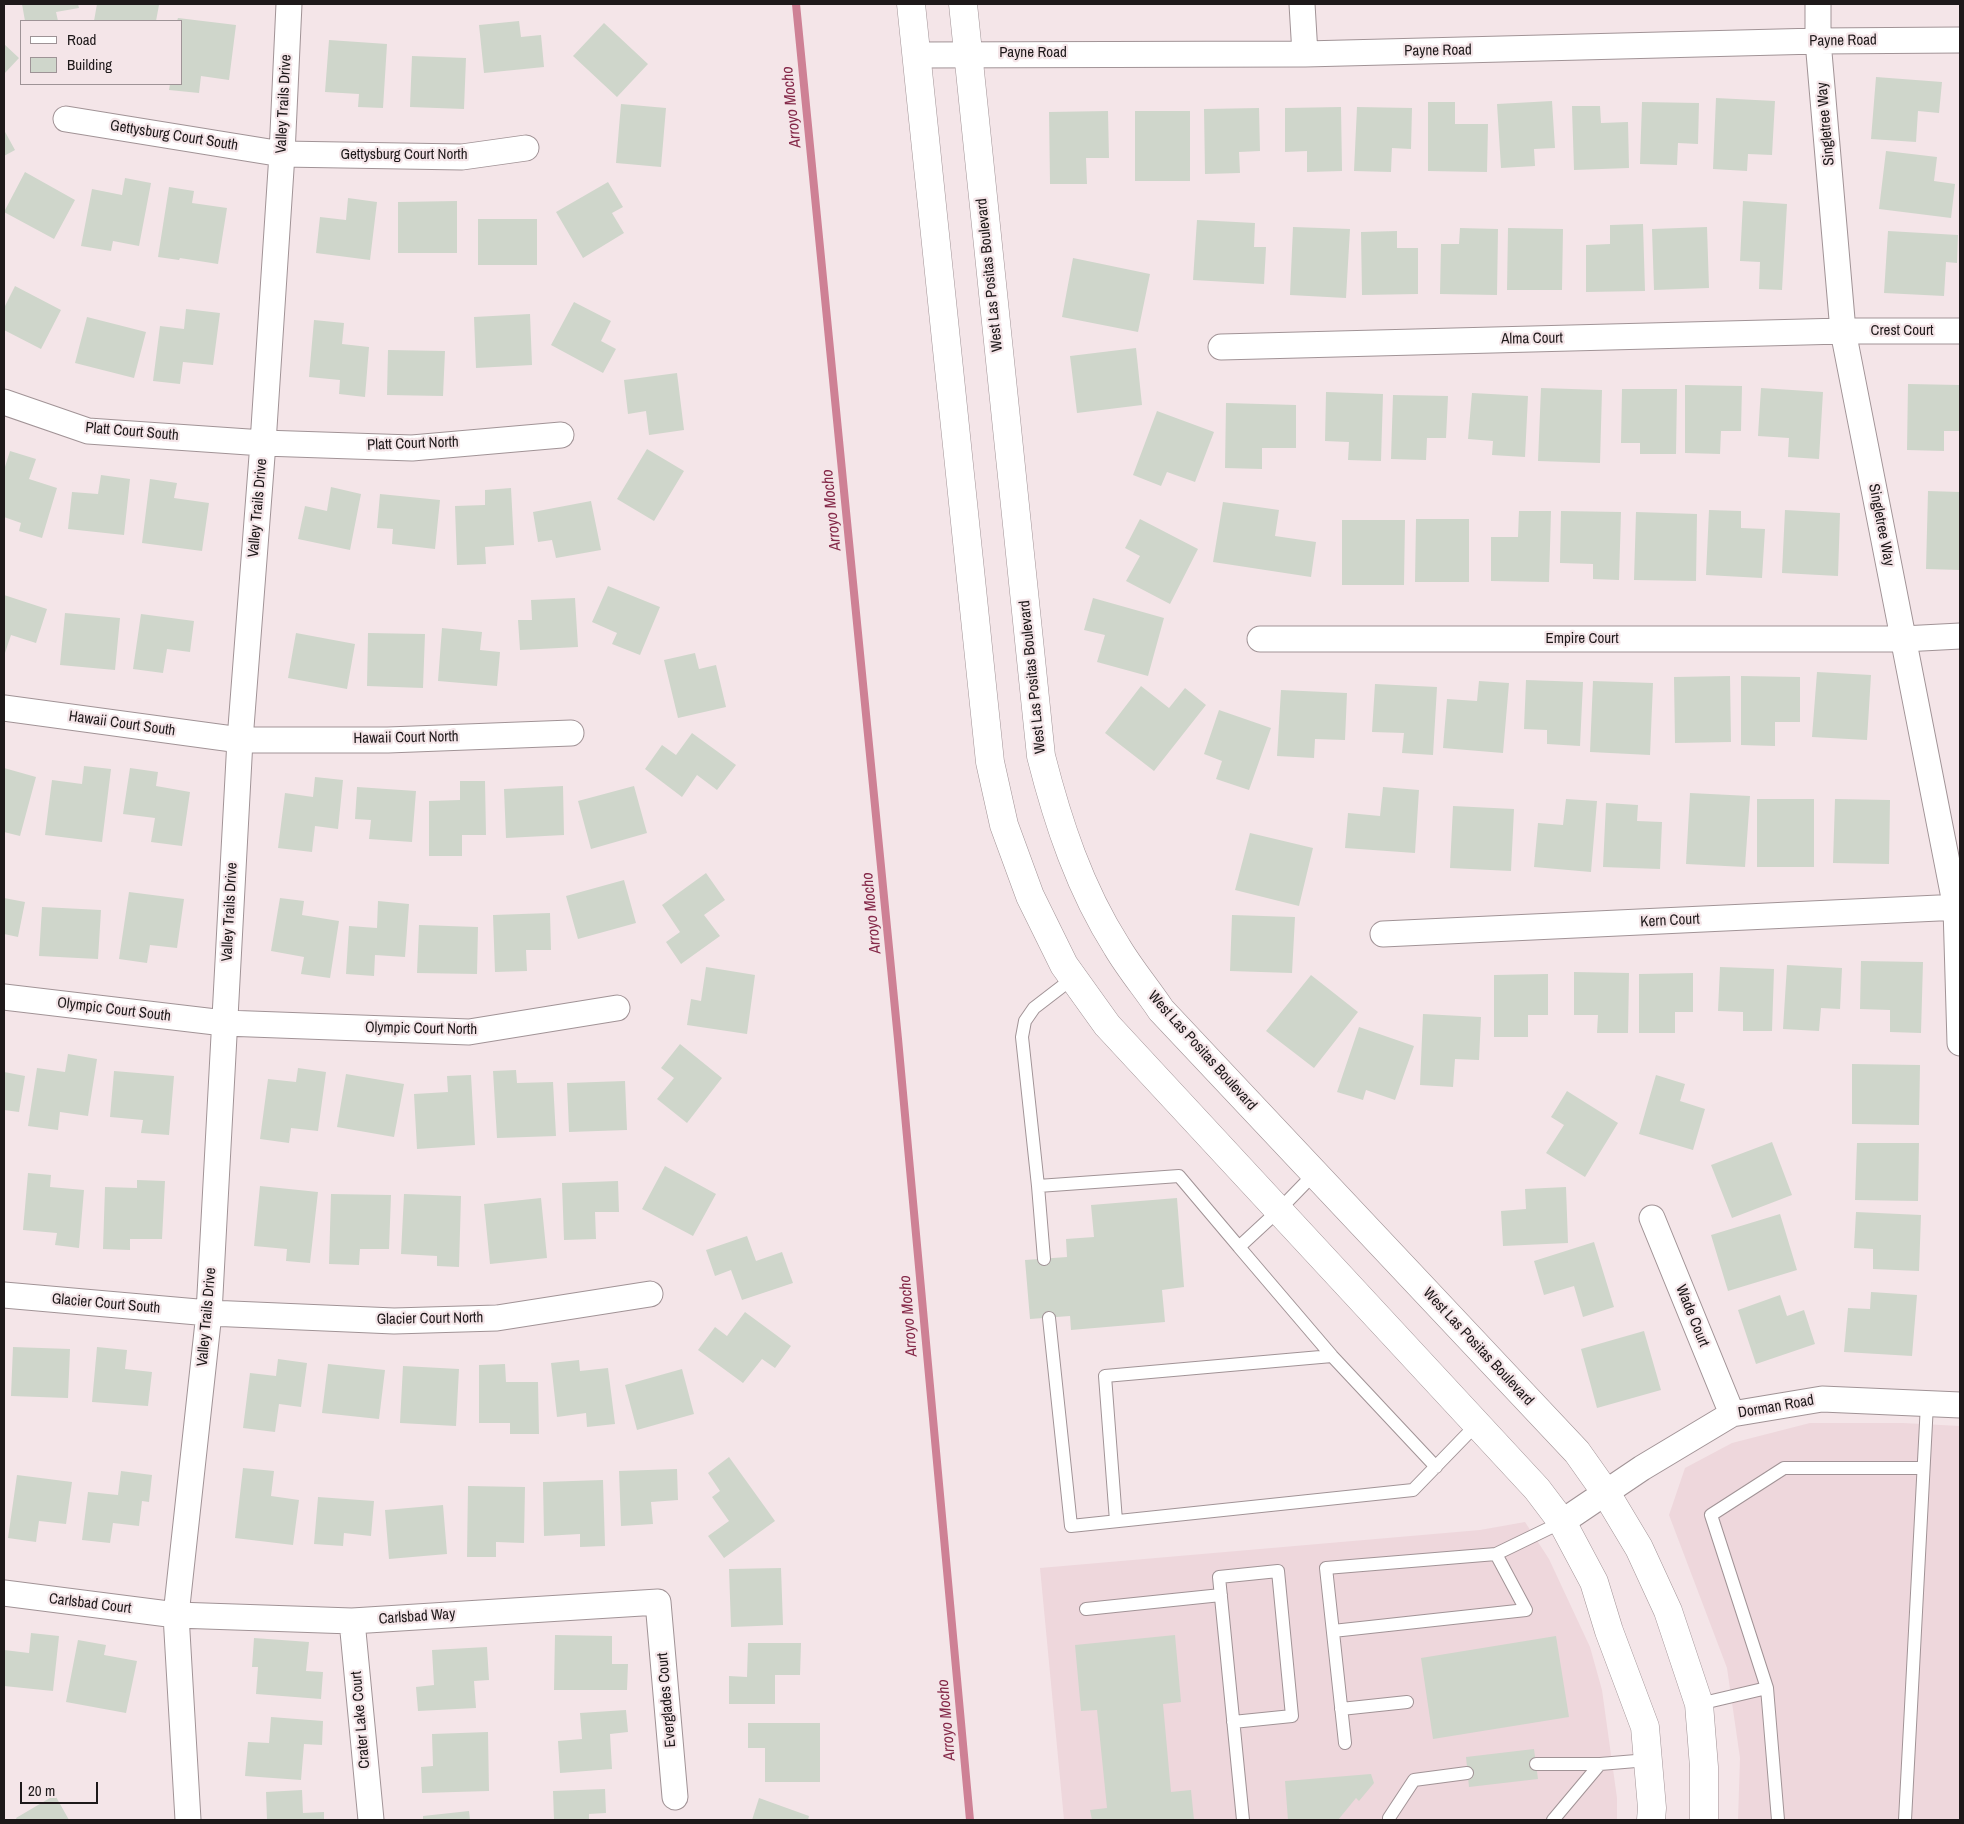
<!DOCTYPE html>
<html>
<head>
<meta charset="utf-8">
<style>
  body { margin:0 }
  #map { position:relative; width:1964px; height:1824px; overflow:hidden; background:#f4e5e8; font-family:"Archivo Narrow",sans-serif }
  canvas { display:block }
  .frame { position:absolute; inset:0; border:5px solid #1e191a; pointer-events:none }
  .legend { position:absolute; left:20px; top:20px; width:162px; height:65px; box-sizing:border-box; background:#f4e5e8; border:1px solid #9e9396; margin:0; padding:6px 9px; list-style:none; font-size:15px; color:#1e191a }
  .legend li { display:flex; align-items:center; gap:10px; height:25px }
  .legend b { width:25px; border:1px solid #9e9396 }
  .scale { position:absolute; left:20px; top:1782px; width:78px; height:22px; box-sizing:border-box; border:2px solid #1e191a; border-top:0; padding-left:6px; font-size:15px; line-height:18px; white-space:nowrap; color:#1e191a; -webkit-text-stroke:4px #f4e5e8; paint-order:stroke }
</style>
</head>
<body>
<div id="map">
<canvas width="1964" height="1824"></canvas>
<div class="frame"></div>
<ul class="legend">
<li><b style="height:6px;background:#fff"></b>Road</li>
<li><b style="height:14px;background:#cfd6cb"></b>Building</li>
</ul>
<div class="scale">20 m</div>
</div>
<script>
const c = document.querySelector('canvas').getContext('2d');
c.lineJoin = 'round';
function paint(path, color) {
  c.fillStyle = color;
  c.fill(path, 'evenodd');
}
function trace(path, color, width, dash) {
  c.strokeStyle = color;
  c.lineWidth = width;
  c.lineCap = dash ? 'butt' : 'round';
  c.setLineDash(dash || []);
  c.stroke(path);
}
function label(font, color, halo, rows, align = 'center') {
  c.font = font + ' "Archivo Narrow",sans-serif';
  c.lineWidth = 4.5;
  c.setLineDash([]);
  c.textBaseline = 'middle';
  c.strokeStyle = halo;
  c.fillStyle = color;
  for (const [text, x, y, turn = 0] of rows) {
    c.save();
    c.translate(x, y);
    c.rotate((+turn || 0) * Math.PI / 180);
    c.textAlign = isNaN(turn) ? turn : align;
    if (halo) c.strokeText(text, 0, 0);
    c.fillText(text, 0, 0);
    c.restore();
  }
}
paint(new Path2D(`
  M1810,1423H1903L1960,1426V1820H1738L1740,1758L1727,1668L1669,1515L1685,1468L1732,1443Z
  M1525,1522L1549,1559L1590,1647L1602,1690L1617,1798V1820H1064L1040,1568L1480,1530Z`), '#eed7dc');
trace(new Path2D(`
  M796,4L898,1039L970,1820`), '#ce8195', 8);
paint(new Path2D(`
  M22,4H78L79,8L56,12L58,21H25Z
  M97,4H152L159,5L156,21H94Z
  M178,18L236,25L229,80L201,76L199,93L169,90L170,84H181V21H177Z
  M519,21L521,37L541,35L544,67L484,73L479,25Z
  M604,23L648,64L617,97L573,56Z
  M329,40L387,44L383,108L358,107L359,94L325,92Z
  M4,44L19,58L4,74Z
  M412,56L466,58L464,109L410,107Z
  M1876,77L1942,82L1939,113L1918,111L1916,142L1871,139Z
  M1716,98L1775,101L1772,155L1748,154L1747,171L1713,169Z
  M1552,101L1555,148L1534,149L1535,166L1501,168L1497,104Z
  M1428,102H1455V124H1488L1487,172L1428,171Z
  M1642,102L1699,103L1698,144L1678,143L1677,165L1640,164Z
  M621,104L666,108L661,167L616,163Z
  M1572,106H1600L1601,123L1628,122L1629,168L1574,170Z
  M1341,107L1342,171L1307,172V151L1285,152V108Z
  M1357,107L1412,108L1411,149L1392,148L1391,172L1354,171Z
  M1259,108L1260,151L1239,152L1240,173L1205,174L1204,109Z
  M1108,111L1109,158H1086L1087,184H1050L1049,112Z
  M1135,111H1190V181H1135Z
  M4,130L15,150L4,156Z
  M1886,151L1937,157L1934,181L1955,184L1951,218L1879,209Z
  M25,172L75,200L54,239L4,212Z
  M125,178L151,183L139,246L113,241L111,251L81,246L92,189L122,195Z
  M608,182L623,207L612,213L624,233L583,258L556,212Z
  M169,187L194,191L192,203L227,208L218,264L180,258L179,260L158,257Z
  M348,198L377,202L370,260L316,253L320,217L346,220Z
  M457,201V253H398V202Z
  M1743,201L1787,204L1782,290L1759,289L1760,262L1740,261Z
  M478,219H537V265H478Z
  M1197,220L1255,223L1254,247H1266L1264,284L1193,280Z
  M1643,224L1645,291L1586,292V245L1610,244V225Z
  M1293,227L1350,229L1346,298L1290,295Z
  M1707,227L1709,288L1654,290L1652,229Z
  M1460,228L1498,229L1497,295L1440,294L1441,244H1459Z
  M1508,228L1563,229L1562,290H1507Z
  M1397,231V248H1418V294L1362,295L1361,232Z
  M1888,231L1958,235L1957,263L1946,262L1944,296L1884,293Z
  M1073,258L1150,274L1138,332L1062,317Z
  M15,286L61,310L41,349L4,330V308Z
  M574,302L611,321L601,341L616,349L603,373L551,345Z
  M186,309L220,313L213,365L183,362L180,384L153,381L160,326L184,329Z
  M530,314L532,365L476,368L474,317Z
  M87,317L146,332L134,378L75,363Z
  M314,320L344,323L342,344L369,347L365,397L339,394L340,380L309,377Z
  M1136,348L1142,405L1077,413L1070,356Z
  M388,350L445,351L443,396L387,395Z
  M677,373L684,430L649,435L646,411L628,414L624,380Z
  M1908,384L1960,385V431H1944V451L1907,450Z
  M1685,385L1742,386L1741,431H1721L1720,454L1685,453Z
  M1541,388L1602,390L1600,463L1538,461Z
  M1761,388L1823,392L1819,459L1788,457L1789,438L1758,436Z
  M1622,389H1677L1676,454H1640V443H1621Z
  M1326,392L1383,394L1381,461L1348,460L1349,442L1325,441Z
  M1472,393L1528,396L1525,457L1492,455L1493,441L1468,439Z
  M1393,395L1448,396L1446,438H1427L1426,460L1391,459Z
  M1226,403L1296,405V448H1262V469L1225,468Z
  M1157,411L1214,432L1195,482L1167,472L1161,486L1133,475Z
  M647,449L684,471L654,521L617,499Z
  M10,451L36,459L29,479L57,488L42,538L19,531L21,523L4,517V470Z
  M101,475L130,479L124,535L68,529L72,492L98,494Z
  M150,479L177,483L174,498L209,503L202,551L142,543Z
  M331,487L361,494L350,550L298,539L305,506L327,511Z
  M511,488L514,545L485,547L486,564L457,565L455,506L485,505V490Z
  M1928,491L1960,492V570L1926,569Z
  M380,494L440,500L435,549L392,544L393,529L377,528Z
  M591,501L601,550L556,558L552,540L538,542L533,512Z
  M1223,502L1279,510L1275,536L1316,542L1311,577L1213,562Z
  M1709,510L1741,511V528L1765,529L1762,578L1706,575Z
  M1785,510L1840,513L1838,576L1782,573Z
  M1519,511H1551L1549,582L1491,581V537H1518Z
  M1561,511L1621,512L1619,580L1593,579V564L1560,563Z
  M1636,512L1697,514L1696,581L1634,580Z
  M1140,519L1198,549L1170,604L1126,581L1140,556L1125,548Z
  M1416,519H1469V582H1415Z
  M1342,520H1405L1404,585H1342Z
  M608,586L660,607L640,655L612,644L617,633L592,622Z
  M4,595L47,609L36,643L11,635L4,656Z
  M575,598L578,647L520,650L518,620H532L531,600Z
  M1093,598L1164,618L1148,676L1097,662L1105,635L1084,630Z
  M65,613L120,618L115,670L60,665Z
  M141,614L194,621L190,652L167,649L163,673L133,669Z
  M442,628L482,632L480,650L500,652L497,686L438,681Z
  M296,633L355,644L347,689L288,678Z
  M368,633L425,634L423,688L367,686Z
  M695,653L699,669L716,665L726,707L678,718L664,660Z
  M1817,672L1871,675L1867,740L1812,737Z
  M1730,676L1731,742L1675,743L1674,677Z
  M1741,676L1800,677V722H1775V746L1741,745Z
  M1526,680L1583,682L1580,746L1547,744V730L1524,729Z
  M1479,681L1509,683L1503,753L1443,748L1447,699L1477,701Z
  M1593,681L1653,683L1650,755L1590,752Z
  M1375,684L1437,687L1433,755L1402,753L1404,733L1372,732Z
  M1141,686L1169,708L1185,688L1206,705L1154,771L1105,733Z
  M1281,690L1347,693L1345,740L1315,739L1314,758L1277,756Z
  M1219,710L1271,728L1249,790L1216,779L1222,761L1204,754Z
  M692,733L736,765L717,790L697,775L682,797L645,769L662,745L676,755Z
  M84,766L111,769L102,842L45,835L52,780L82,784Z
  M4,768L36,777L20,836L4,832Z
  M130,768L158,772L156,786L190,792L182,846L151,842L155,818L123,814Z
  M315,777L343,780L338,829L315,826L312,852L278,848L285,793L313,797Z
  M460,781H485L486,835H462V856H429V801L460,800Z
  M563,786L564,835L506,838L504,789Z
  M634,786L647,833L591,849L578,801Z
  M357,787L416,791L412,842L369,839L371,820L355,819Z
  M1383,787L1419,790L1415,853L1345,848L1348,813L1380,816Z
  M1690,793L1750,796L1745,867L1686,864Z
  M1566,799L1597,801L1591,872L1534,867L1538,823L1563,825Z
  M1757,799H1814V867H1757Z
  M1835,799L1890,800L1889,864L1833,863Z
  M1606,803L1638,805L1637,821L1662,822L1660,869L1603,867Z
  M1453,806L1514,809L1511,871L1450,868Z
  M1250,833L1313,848L1299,906L1235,890Z
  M706,873L725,900L704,915L720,936L681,964L666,942L680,932L662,905Z
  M624,880L636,923L578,939L566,896Z
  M129,892L184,899L177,948L150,945L147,963L119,959Z
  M4,898L25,902L18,937L4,934Z
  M280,898L304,901L302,915L339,921L330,978L301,974L304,957L271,951Z
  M378,901L409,904L405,957L375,955L374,976L346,974L349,926L377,928Z
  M42,907L101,910L98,959L39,956Z
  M550,913L551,950H526L527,971L495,972L493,915Z
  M1232,915L1295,917L1292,973L1230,971Z
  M419,925L478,927L477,974L417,973Z
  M1861,961L1923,962L1921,1033L1890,1032V1010L1860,1009Z
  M1787,965L1842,968L1840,1009L1821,1008L1819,1031L1783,1029Z
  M706,967L755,975L747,1034L687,1025L691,999L701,1001Z
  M1720,967L1774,969L1772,1031H1743V1012L1718,1011Z
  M1574,972L1629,973L1628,1033H1597L1598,1015H1574Z
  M1693,973V1012H1675V1033H1639V974Z
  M1548,974V1015H1528V1037H1494V975Z
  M1311,975L1358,1012L1314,1068L1266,1031Z
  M1423,1014L1481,1017L1479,1060L1455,1059L1453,1087L1420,1085Z
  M1359,1027L1414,1046L1395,1100L1366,1090L1363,1100L1337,1092Z
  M680,1044L722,1078L687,1123L657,1099L674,1078L661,1068Z
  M68,1054L97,1059L88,1116L60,1112L58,1130L28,1126L37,1068L65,1072Z
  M1852,1064L1920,1065L1919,1125L1852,1124Z
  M298,1068L326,1072L318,1131L291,1128L289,1143L260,1139L268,1079L296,1082Z
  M516,1070L517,1083L553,1082L556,1136L497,1138L493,1071Z
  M114,1071L174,1076L169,1135L141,1133L143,1120L110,1117Z
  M4,1072L25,1076L19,1112L4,1110Z
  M346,1074L404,1084L394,1137L337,1127Z
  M471,1075L475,1145L417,1149L414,1094L448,1092L447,1076Z
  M1656,1075L1685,1084L1680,1101L1705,1109L1693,1150L1639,1134Z
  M625,1081L627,1130L569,1132L567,1083Z
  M1567,1091L1618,1123L1585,1177L1546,1153L1564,1125L1551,1117Z
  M1772,1142L1792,1195L1732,1218L1711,1165Z
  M1857,1143H1919L1918,1201L1855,1200Z
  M665,1166L716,1194L693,1236L642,1209Z
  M28,1173L51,1175L50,1187L84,1190L79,1248L55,1245L57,1233L23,1230Z
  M137,1180L165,1181L162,1239H130V1250L103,1249L105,1187L137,1188Z
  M618,1181L619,1212H595L596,1239L564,1240L562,1183Z
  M260,1186L318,1192L310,1263L286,1261L287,1249L254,1246Z
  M1566,1187L1568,1243L1503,1246L1501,1211L1526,1209L1525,1189Z
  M331,1194L391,1195L389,1249H360L359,1265L329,1264Z
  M404,1194L461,1196L459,1267L437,1266V1256L401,1254Z
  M541,1198L547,1258L490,1264L484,1204Z
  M1177,1198L1184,1287L1162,1290L1165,1322L1071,1330L1070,1316L1030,1319L1025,1260L1067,1257L1066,1239L1094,1237L1091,1205Z
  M1856,1212L1921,1215L1919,1271L1873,1269V1249L1854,1248Z
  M1780,1214L1797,1270L1728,1291L1711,1235Z
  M747,1236L756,1261L782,1252L793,1283L742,1300L731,1270L715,1276L706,1250Z
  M1594,1242L1614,1307L1583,1317L1574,1286L1544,1295L1534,1261Z
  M1871,1292L1917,1295L1912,1356L1844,1352L1848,1308L1870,1309Z
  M1780,1295L1787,1316L1804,1310L1815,1344L1756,1364L1738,1310Z
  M745,1312L791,1346L775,1368L762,1359L743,1383L698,1350L715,1327L727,1336Z
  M1644,1331L1661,1390L1597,1408L1581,1349Z
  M13,1347L70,1349L68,1398L11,1396Z
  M97,1347L127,1350L125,1369L152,1372L148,1406L92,1402Z
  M278,1359L307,1363L301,1407L279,1404L275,1432L243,1428L250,1373L276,1376Z
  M579,1360L580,1371L608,1368L615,1424L587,1427L586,1413L557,1417L551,1363Z
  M328,1364L385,1370L379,1419L322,1413Z
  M505,1364L506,1382H538L539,1434H510V1423H479V1365Z
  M403,1366L459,1369L456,1426L400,1423Z
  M682,1369L694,1414L637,1430L625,1385Z
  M729,1457L775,1521L724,1558L708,1536L729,1521L712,1497L720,1491L708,1473Z
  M243,1468L274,1471L271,1496L299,1500L293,1545L235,1538Z
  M677,1469L678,1500L651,1502L653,1524L621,1526L619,1471Z
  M121,1471L152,1475L149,1502L142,1501L139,1526L113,1523L110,1543L82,1540L88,1492L118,1495Z
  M17,1475L72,1482L66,1524L39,1521L36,1542L8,1538Z
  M603,1480L605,1546L580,1547V1534L544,1536L543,1482Z
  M468,1486L525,1487L524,1543L496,1542V1557H467Z
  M318,1497L374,1501L371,1536L344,1533L343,1546L314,1544Z
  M443,1505L447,1554L389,1559L385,1510Z
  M781,1568L783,1625L731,1627L729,1569Z
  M31,1633L59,1636L53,1691L4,1686V1650L29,1653Z
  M555,1635L612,1636V1664H628L627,1690H554Z
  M1175,1635L1181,1702L1163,1704L1171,1792L1191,1790L1194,1820H1092L1090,1810L1107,1808L1097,1710L1081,1711L1075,1645Z
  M1556,1636L1569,1717L1433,1739L1421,1658Z
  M254,1638L309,1642L306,1671L323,1672L321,1699L256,1694L258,1667H252Z
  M78,1640L106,1645L104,1655L137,1661L126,1713L66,1702Z
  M748,1643H801L800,1675H775V1704H729V1676L747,1677Z
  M487,1647L489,1680L474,1681L476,1708L418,1711L416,1687L434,1685L432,1650Z
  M626,1710L628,1732L610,1734L612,1769L560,1773L558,1741L582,1739L580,1713Z
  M271,1717L323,1721L322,1745L304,1744L301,1780L245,1776L248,1742L269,1743Z
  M748,1723H820V1782H765V1748H748Z
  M488,1732L489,1791L422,1793L421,1767L433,1766L432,1734Z
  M1534,1749L1538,1779L1469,1787L1466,1757Z
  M1371,1774L1374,1783L1359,1801L1356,1798L1338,1820H1288L1285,1781Z
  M605,1789L606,1813L589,1814V1820H554L553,1791Z
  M302,1790L303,1813L324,1812V1820H267L266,1792Z
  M55,1795L69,1820H17L16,1818Z
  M759,1798L809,1816L808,1820H752Z
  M469,1811L470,1820H423V1816Z`), '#cfd6cb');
const lane = new Path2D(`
  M1315,1173L1279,1210L1239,1247L1332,1356L1436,1467
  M1038,1186L1179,1176L1239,1247
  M1044,1259L1038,1186L1022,1037L1025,1021L1034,1008L1073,978
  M1049,1318L1071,1526L1413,1490L1477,1424
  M1116,1521L1105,1376L1332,1356
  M1086,1609L1221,1595
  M1333,1631L1526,1610L1496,1554
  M1699,1704L1767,1688
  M1341,1709L1407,1702
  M1233,1722L1292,1716L1278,1571L1219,1577L1243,1820
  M1345,1743L1326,1568L1496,1554L1562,1522
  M1536,1764H1600
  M1389,1818L1414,1780L1467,1773
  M1553,1820L1600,1764L1648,1760
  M1778,1820L1767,1688L1711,1515L1784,1468H1923
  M1905,1820L1927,1404`);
const street = new Path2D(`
  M1302,4L1305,54
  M1818,4V41L1843,331L1956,908L1960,1043
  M916,55L1305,54L1818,41L1960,40
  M66,119L282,154L462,157L526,148
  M1221,347L1843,331H1960
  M4,402L88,431L263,443L412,448L561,435
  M1260,639H1903L1960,636
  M4,708L240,740H388L571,733
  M1383,934L1960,907
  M4,997L224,1023L469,1032L617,1008
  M1652,1218L1732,1414
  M4,1295L209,1313L394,1321L497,1318L650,1294
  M1562,1522L1642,1468L1732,1414L1822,1399L1960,1405
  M4,1593L176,1615L352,1621L658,1602L675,1797
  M352,1621L371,1820
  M188,1820L176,1615L209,1313L240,740L263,443L282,154L289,4`);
const secondary = new Path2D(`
  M911,4L990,762L1004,825L1030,896L1064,965L1107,1025L1537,1489L1562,1522L1594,1582L1609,1631L1645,1727L1652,1808L1651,1820
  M963,4L1041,756C1058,823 1080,889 1117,947C1130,969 1147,989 1161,1010L1577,1452L1606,1493L1639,1548L1668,1611L1699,1704L1704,1767V1820`);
trace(lane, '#a19396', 14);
trace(street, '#a19396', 27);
trace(secondary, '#a19396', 29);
trace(lane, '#fff', 12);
trace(street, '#fff', 25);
trace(secondary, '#fff', 28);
label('15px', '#1e191a', '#f4e5e8', [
  ["Payne Road",1843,41,-1],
  ["Payne Road",1438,51,-1],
  ["Payne Road",1033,53],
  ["Valley Trails Drive",284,104,-87],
  ["Singletree Way",1826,124,-95],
  ["Gettysburg Court South",174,136,9],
  ["Gettysburg Court North",404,155],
  ["West Las Positas Boulevard",990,275,-96],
  ["Crest Court",1902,331],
  ["Alma Court",1532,339,-1],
  ["Platt Court South",132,432,5],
  ["Platt Court North",413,444,-2],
  ["Valley Trails Drive",258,508,-85],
  ["Singletree Way",1881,525,79],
  ["Empire Court",1582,639],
  ["West Las Positas Boulevard",1033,677,-96],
  ["Hawaii Court South",122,724,8],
  ["Hawaii Court North",406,738,-1],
  ["Valley Trails Drive",230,912,-87],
  ["Kern Court",1670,921,-3],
  ["Olympic Court South",114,1010,7],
  ["Olympic Court North",421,1029,1],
  ["West Las Positas Boulevard",1202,1051,48],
  ["Glacier Court South",106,1304,5],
  ["Wade Court",1692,1316,68],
  ["Valley Trails Drive",207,1317,-85],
  ["Glacier Court North",430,1319,-1],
  ["West Las Positas Boulevard",1478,1347,47],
  ["Dorman Road",1776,1407,-10],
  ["Carlsbad Court",90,1604,7],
  ["Carlsbad Way",417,1617,-4],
  ["Everglades Court",667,1700,-95],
  ["Crater Lake Court",361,1720,-95]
]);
label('italic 16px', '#852949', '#f4e5e8', [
  ["Arroyo Mocho",792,107,-96],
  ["Arroyo Mocho",832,510,-96],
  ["Arroyo Mocho",872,913,-96],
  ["Arroyo Mocho",909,1316,-95],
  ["Arroyo Mocho",947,1720,-95]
]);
</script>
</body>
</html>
